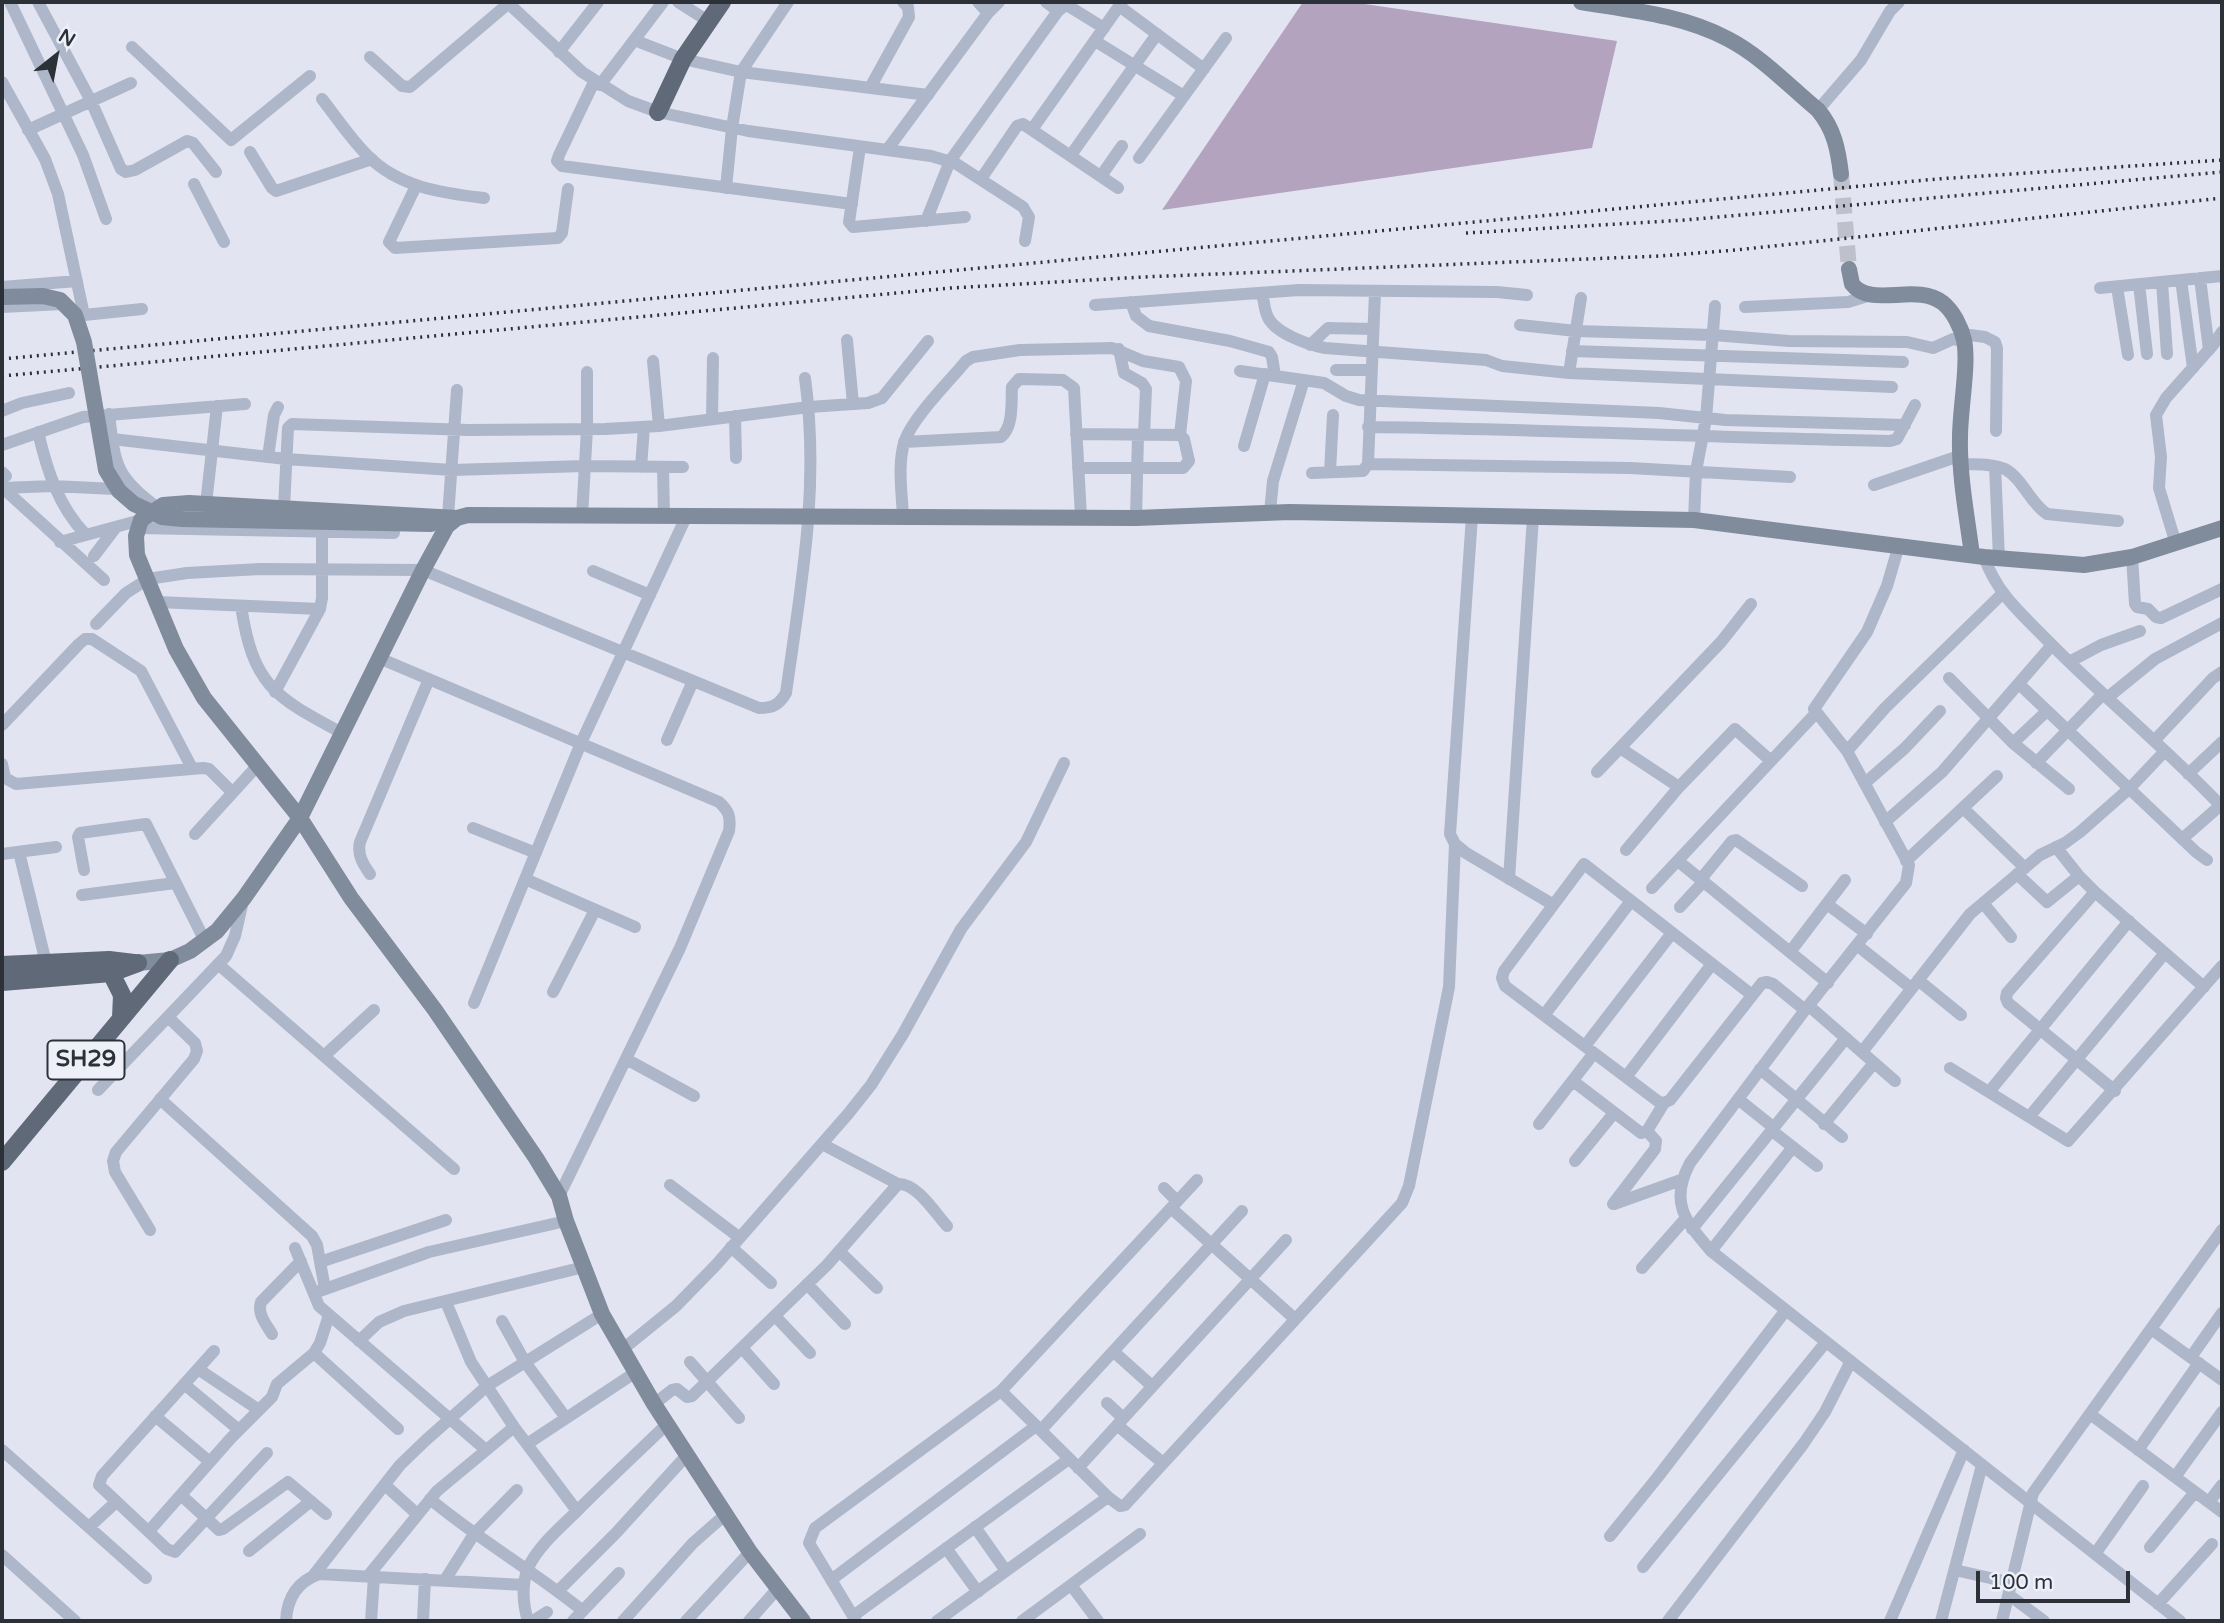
<!DOCTYPE html>
<html>
<head>
<meta charset="utf-8">
<style>
  body { margin:0 }
  #map { position:relative; width:2224px; height:1623px; overflow:hidden; background:#e2e5f1; font-family:"Varela Round",sans-serif }
  canvas { display:block }
  .frame { position:absolute; inset:0; border:4px solid #2c3138; pointer-events:none }
  .north { position:absolute; left:21px; top:21px; width:70px; height:70px; -webkit-text-stroke:5px #eef0f9; paint-order:stroke; rotate:31deg; font-size:19px; font-weight:700; line-height:28px; text-align:center; color:#2c3138 }
  .north::after { content:''; display:block; margin:auto; width:24px; height:32px; background:#2c3138; clip-path:polygon(50% 0,100% 100%,50% 72%,0 100%) }
  .scale { position:absolute; left:1976px; top:1571px; width:154px; height:32px; box-sizing:border-box; border:4px solid #2c3138; border-top:0; padding-left:9px; font-size:21px; line-height:24px; white-space:nowrap; color:#2c3138; -webkit-text-stroke:5px #eef0f9; paint-order:stroke }
</style>
</head>
<body>
<div id="map">
<canvas width="2224" height="1623"></canvas>
<div class="frame"></div>
<div class="north">N</div>
<div class="scale">100 m</div>
</div>
<script>
const c = document.querySelector('canvas').getContext('2d');
c.lineJoin = 'round';
function paint(path, color) {
  c.fillStyle = color;
  c.fill(path, 'evenodd');
}
function trace(path, color, width, dash) {
  c.strokeStyle = color;
  c.lineWidth = width;
  c.lineCap = dash ? 'butt' : 'round';
  c.setLineDash(dash || []);
  c.stroke(path);
}
function label(font, color, halo, rows, align = 'center') {
  c.font = font + ' "Varela Round",sans-serif';
  c.lineWidth = 7;
  c.setLineDash([]);
  c.textBaseline = 'middle';
  c.strokeStyle = halo;
  c.fillStyle = color;
  for (const [text, x, y, turn = 0] of rows) {
    c.save();
    c.translate(x, y);
    c.rotate((+turn || 0) * Math.PI / 180);
    c.textAlign = isNaN(turn) ? turn : align;
    if (halo) c.strokeText(text, 0, 0);
    c.fillText(text, 0, 0);
    c.restore();
  }
}
paint(new Path2D(`
  M1303,2H1351L1617,41L1592,148L1162,210Z`), '#b3a3bf');
trace(new Path2D(`
  M1841,174L1849,269`), '#bec1cc', 16, [16, 8]);
trace(new Path2D(`
  M10,2L83,155L106,219
  M38,2L91,101L121,169L126,172L135,170L187,141L193,143L216,172
  M507,2L582,72L628,101L658,112L748,131L931,156L955,163L1023,207L1029,217L1025,241
  M678,2L708,21
  M978,2L988,13
  M1046,2L1058,11
  M1065,4L1104,28
  M1119,6L1204,69
  M634,40L683,59L741,72L928,95
  M1095,41L1184,96
  M132,47L231,140L310,76
  M559,52L598,2
  M370,57L402,86L410,87L509,3
  M2,82L45,159L58,194L84,315L142,309
  M594,82L559,155L557,161L562,166L852,204
  M600,85L663,2
  M871,86L909,17L908,7L903,2
  M322,99C337,118 350,138 367,155C398,187 441,193 484,198
  M1818,110L1861,60L1890,11L1899,2
  M1033,128L1122,2
  M28,130L131,83
  M860,147L849,222L853,227L965,217
  M887,150L988,13L999,2
  M250,152L272,188L276,191L372,159
  M1071,155L1157,34
  M1139,158L1226,38
  M1101,176L1122,146
  M981,179L1017,126L1023,124L1118,188
  M194,184L224,242
  M416,186L389,242L395,248L558,238L562,233L568,189
  M726,188L732,128L741,72L788,2
  M926,221L950,161L1058,11L1069,2
  M2200,278L2209,350
  M2181,280L2193,368
  M2162,282L2167,354
  M2139,284L2147,354
  M2,287L77,281
  M2117,287L2128,355
  M2100,288L2222,276
  M1262,293C1264,300 1264,308 1267,315C1273,333 1309,345 1325,348L1486,360L1502,366L1569,373L1892,387
  M1131,302L1136,316L1149,326L1230,341L1269,352L1272,357L1275,376
  M1095,305L1299,290L1497,292L1527,295
  M2,307L63,304
  M1745,307L1848,302L1871,295
  M1520,325L1576,331L1713,335L1789,341L1907,342L1933,348L1953,339L1964,341
  M1962,334L1985,337L1995,342L1997,348L1996,431
  M847,340L853,404
  M1310,345L1328,328L1373,329
  M1119,349L1124,373L1142,383L1146,389L1144,435
  M1572,351L1903,362
  M653,361L659,426
  M1336,370H1371
  M1240,371L1324,383L1346,396L1359,400L1659,413L1725,420L1905,425
  M1569,373L1581,298
  M2,411L22,403L69,393
  M109,414C115,464 115,477 158,508
  M735,416L736,458
  M712,419L713,358
  M1368,427C1543,429 1716,438 1890,441L1897,439L1915,405
  M38,432C47,470 58,506 86,535
  M1076,434L1180,435L1184,439L1189,461L1183,468H1078
  M112,439L286,459L452,470L585,466L683,467
  M904,442L1001,437C1014,426 1011,402 1012,387L1019,379L1063,380L1074,388L1081,517
  M2,445L83,417L245,404
  M1244,446L1265,374
  M268,457L274,415L278,407
  M1368,464L1630,468L1790,477
  M1960,464C1974,465 1992,463 2005,469C2023,479 2030,503 2047,514L2118,521
  M1995,466L1999,558
  M641,467L644,427
  M663,467L664,517
  M2,472L6,476
  M1330,472L1333,415
  M1312,473L1363,471L1368,464L1375,292
  M1874,485L1959,456
  M2,488L53,486L135,490
  M3,488L104,580
  M206,504L217,406
  M284,508L288,428L292,424L468,430L605,429L659,426L809,407L868,403L882,398L928,341
  M1270,512L1273,481L1304,380
  M1472,516L1450,834L1455,844L1466,853L1552,904
  M448,517L457,390
  M582,517L587,429V372
  M903,517C902,493 897,463 905,440C914,416 949,382 966,361L973,357L1020,350L1112,348L1143,361L1179,367L1186,381L1180,435
  M1136,518L1138,435
  M1694,520L1696,471L1706,419L1715,306
  M138,528L394,533
  M60,542L141,520
  M2176,544L2159,488L2161,457L2156,415L2166,398L2213,345L2222,332
  M1899,545L1887,586L1867,632L1814,709L1847,751L1909,865L1906,883L1805,1010L1690,1163C1669,1202 1685,1221 1711,1251L2180,1621
  M94,556L116,527
  M1984,557C1998,595 2020,612 2048,641C2104,698 2167,749 2222,807
  M2132,557L2135,604L2137,607L2148,609L2156,617L2161,618L2222,589
  M593,571L650,595
  M157,602L320,609
  M241,606C253,686 275,697 342,733
  M96,624L126,593L148,579L187,573L260,569L423,570L759,708C773,708 779,705 786,693C801,585 820,488 805,378
  M379,658L719,802C729,811 731,817 729,831L680,948L559,1196
  M2069,662L2101,645L2140,631
  M1949,678L2013,743L2069,789
  M2019,684L2196,852L2207,860
  M275,692L320,609L322,598V531
  M2107,698L2155,659L2222,623
  M2,725L79,644L85,639H92L141,671L192,768
  M667,740L693,681
  M2154,741L2213,678L2222,672
  M2013,743L2047,711
  M1620,748L1679,787
  M1847,751L1885,708L2002,594
  M2036,763L2103,694
  M2,764L5,778L16,784L203,768L209,769L232,792
  M1597,772L1721,642L1751,604
  M2188,774L2222,742
  M1865,783L1905,748L1940,711
  M1963,808L2025,868
  M1885,822L1942,772L2052,645
  M473,828L536,853
  M195,834L258,765
  M2182,839L2222,804
  M2056,847L2079,876L2095,892L2204,987
  M1626,850L1679,787L1735,729L1771,761
  M19,852L48,971
  M2,854L56,847
  M1678,861L1828,983
  M1906,861L1997,776
  M84,870L78,837L80,833L146,824L205,941
  M370,874C363,864 357,855 360,842L429,679
  M2017,874L2047,902L2079,876
  M525,879L635,927
  M1509,879L1533,517
  M1701,879L1732,841L1736,840L1802,886
  M1652,888L1816,713
  M2095,892L2007,993L2006,998L2008,1003L2115,1091
  M82,895L175,883
  M1983,903L2011,937
  M1827,904L1867,934
  M1680,907L1704,881
  M1858,946L1911,988
  M1790,952L1845,880
  M218,964L454,1169
  M1918,980L1961,1015
  M553,992L595,910
  M1752,995L1584,864L1504,971L1502,978L1505,986L1659,1102L1664,1103L1670,1100L1762,983L1767,982L1773,984L1805,1010
  M474,1003L581,743L686,517
  M1809,1006L1895,1081
  M1545,1014L1631,901
  M1585,1046L1672,933
  M1862,1052L1970,914L2040,855L2065,843L2080,832L2130,788L2165,751
  M324,1056L374,1010
  M626,1059L694,1096
  M1950,1068L2068,1141L2222,966
  M1760,1069L1842,1137
  M1626,1077L1712,964
  M1573,1081L1641,1133L1647,1131L1664,1103
  M98,1090L226,956L235,936L243,901
  M1989,1092L2129,921
  M160,1099L312,1236L317,1245L325,1289
  M1738,1099L1773,1127
  M2029,1117L2165,953
  M1539,1124L1594,1053
  M1824,1124L1874,1063
  M1771,1130L1817,1166
  M822,1144L898,1184
  M1575,1161L1614,1113
  M670,1185L740,1238
  M1164,1188L1177,1201
  M1613,1204L1655,1149L1656,1141L1647,1131
  M1614,1204L1681,1180
  M1171,1208L1295,1319
  M1692,1229L1846,1038
  M150,1230L115,1172L113,1161L116,1152L194,1059L197,1051L195,1043L168,1017
  M731,1247L771,1283
  M295,1248L319,1306L486,1450
  M839,1251L877,1288
  M1711,1251L1793,1147
  M320,1262L446,1220
  M1642,1268L1686,1218
  M807,1284L845,1324
  M314,1293L429,1252L566,1221
  M446,1302L471,1362L514,1427L577,1511
  M775,1316L810,1353
  M502,1321L525,1362L566,1418
  M2151,1329L2222,1380
  M272,1334C266,1324 257,1314 261,1302L301,1261
  M359,1341L379,1322L404,1311L584,1267
  M742,1348L774,1384
  M623,1349L676,1306L716,1265L848,1114L871,1085L903,1034L961,929L1026,842L1064,763
  M214,1351L102,1476L99,1485L167,1549L175,1552L267,1453
  M1114,1352L1152,1386
  M314,1353L398,1429
  M2191,1357L2222,1313
  M690,1362L739,1418
  M198,1369L259,1410
  M184,1384L239,1430
  M1001,1391L1108,1497L1120,1506L1125,1505L1402,1203L1409,1186L1449,987L1455,844
  M1107,1403L1123,1418
  M654,1404L672,1390L677,1389L687,1397L692,1396L827,1265L898,1184C917,1183 935,1213 947,1226
  M2090,1414L2222,1512
  M155,1416L210,1462
  M1117,1425L1163,1463
  M1041,1430L1242,1211
  M527,1444L636,1372
  M2,1450L146,1578
  M2138,1450L2199,1363
  M1078,1468L1286,1240
  M2175,1477L2222,1412
  M385,1485L417,1514
  M181,1495L219,1530L223,1529L288,1482L326,1514
  M430,1499C479,1540 534,1571 583,1611
  M2209,1502L2222,1485
  M89,1527L116,1502
  M975,1527L1006,1571
  M149,1531L231,1438L272,1397L277,1384L314,1353L320,1343L329,1315
  M1610,1536L1657,1478L1786,1310
  M2150,1547L2195,1492
  M946,1548L978,1592
  M249,1551L311,1501
  M2095,1554L2143,1486
  M2,1555L75,1621
  M1643,1567L1826,1342
  M1955,1570L2012,1583
  M313,1576L400,1465L426,1440L487,1386L602,1314
  M368,1576L437,1491L514,1427
  M445,1580L474,1534L517,1490
  M831,1580L1036,1426
  M1071,1585L1098,1621
  M558,1591L616,1533L687,1455
  M2009,1595L2044,1621
  M2158,1604L2212,1544
  M853,1616L1069,1459
  M286,1621C287,1599 296,1582 319,1574L524,1585
  M371,1621L374,1577
  M423,1621L425,1579
  M528,1621C523,1604 521,1586 528,1568C538,1546 560,1528 577,1511C607,1481 637,1453 667,1424
  M533,1621L547,1612
  M573,1621L619,1573
  M623,1621L693,1543L726,1514
  M686,1621L750,1552
  M749,1621L778,1588
  M856,1621L809,1543L815,1528L1001,1391L1197,1180
  M937,1621L1108,1497
  M1022,1621L1140,1534
  M1668,1621L1804,1443L1825,1412L1851,1361
  M1890,1621L1964,1450
  M1941,1621L1982,1465
  M2002,1621L2033,1493L2222,1230`), '#aeb6c9', 12);
trace(new Path2D(`
  M1581,2C1630,10 1683,15 1728,39C1761,56 1789,86 1818,110C1834,129 1838,149 1841,174
  M1849,269L1852,284C1871,309 1916,282 1943,303C1953,311 1961,327 1964,340C1969,363 1960,410 1960,437C1959,476 1967,516 1972,555
  M457,518L189,503L163,505L141,520L136,536L137,555L176,649L204,698L300,818L351,898L435,1010L536,1158L559,1196L566,1221L602,1314L654,1404L750,1552L803,1621
  M138,963L170,960L190,951L217,931L244,898L300,818L423,570L447,526L457,518L468,515L1136,518L1290,512L1694,520L1984,557L2084,565L2132,557L2222,528`), '#808b9c', 16);
trace(new Path2D(`
  M658,112L683,59L722,2
  M2,965L109,960L134,963
  M111,973L122,995L121,1018
  M2,982L111,973L138,963
  M2,1162L170,960`), '#5f6978', 18);
trace(new Path2D(`
  M1466,233L1685,220L2222,172
  M2,359L1937,179L2222,160
  M2,376L951,288L1143,277L1660,256L1736,250L2222,198`), '#2c3138', 3.5, [2, 5]);
trace(new Path2D(`
  M2,297L43,296L60,300L75,315L84,342L106,470L119,491L134,504L162,517L182,519L431,524`), '#808b9c', 16);
for (const [x, y, w] of [
  [86,1060,77]
]) {
  const box = new Path2D();
  box.roundRect(x - w / 2, y - 19.5, w, 39, 5);
  c.fillStyle = '#eef0f9';
  c.fill(box);
  trace(box, '#2c3138', 2);
}
label('bold 23px', '#2c3138', null, [
  ["SH29",86,1060]
]);
</script>
</body>
</html>
